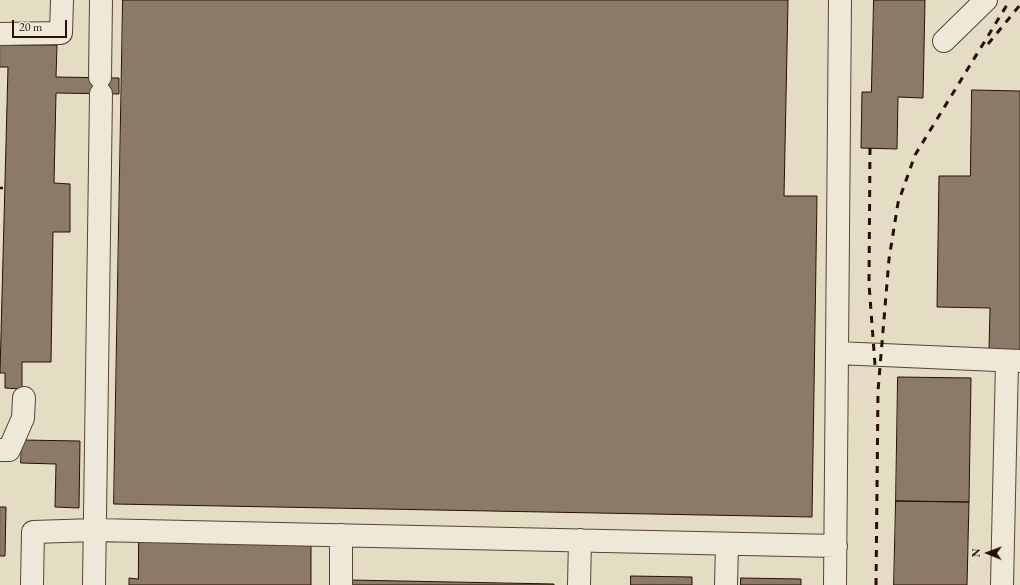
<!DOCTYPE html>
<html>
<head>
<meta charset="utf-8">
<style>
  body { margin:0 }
  #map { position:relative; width:1020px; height:585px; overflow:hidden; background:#e4dcc3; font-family:"EB Garamond",serif }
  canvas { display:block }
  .north { position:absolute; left:968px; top:533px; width:40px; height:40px; -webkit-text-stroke:3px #ede8d8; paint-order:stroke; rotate:271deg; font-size:11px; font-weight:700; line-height:16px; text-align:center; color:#2a1003 }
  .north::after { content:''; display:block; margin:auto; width:14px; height:18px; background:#2a1003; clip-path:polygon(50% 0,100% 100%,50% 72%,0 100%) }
  .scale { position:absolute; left:12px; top:20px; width:55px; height:18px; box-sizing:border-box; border:2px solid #2a1003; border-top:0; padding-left:5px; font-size:12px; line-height:14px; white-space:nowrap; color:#2a1003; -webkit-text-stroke:3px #ede8d8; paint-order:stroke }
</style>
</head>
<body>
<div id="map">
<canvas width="1020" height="585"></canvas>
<div class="north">N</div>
<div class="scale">20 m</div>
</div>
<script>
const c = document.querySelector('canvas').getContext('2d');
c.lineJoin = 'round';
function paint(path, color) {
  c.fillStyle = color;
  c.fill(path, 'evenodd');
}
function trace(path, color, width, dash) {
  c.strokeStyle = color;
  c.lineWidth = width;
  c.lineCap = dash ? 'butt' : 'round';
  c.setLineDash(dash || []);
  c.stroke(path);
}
const building = new Path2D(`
  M123,0H788L784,196H817L812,517L114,504Z
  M874,0H925L923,98L898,97L897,149L861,148L862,92H871Z
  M0,45H57L56,77L119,78V94L56,93L54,183L70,184V232H53L51,362H22V389L5,388V373H0L8,67H0Z
  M972,90L1020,91V351L989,350L990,308L937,307L939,176H970Z
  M898,377L971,378L969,502L896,501Z
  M22,440L80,441L79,508L55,507L56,464L21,463Z
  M896,501L969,502L967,585H894Z
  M0,507H6L5,556H0Z
  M139,541L311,544V585H129V578L138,579Z
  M631,576L692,577V585H631Z
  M741,578L801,579V585H741Z
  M349,580L554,584V585H349Z`);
paint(building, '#8b7a67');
trace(building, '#2a1003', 1);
const minor = new Path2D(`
  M0,34L61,33L62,0
  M944,41L986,0
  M100,77L101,0
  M837,353L1020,361
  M0,450H9L23,418L24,398
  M32,585L33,532L95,530L836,546
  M94,585L101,94
  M341,585V535
  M579,585L580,540
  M726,585L727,544
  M835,585L840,0
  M1002,585L1007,361`);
trace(minor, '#584333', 24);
trace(new Path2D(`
  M0,188H5`), '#2a1003', 2.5, [3, 2]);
trace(minor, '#ede8d8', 22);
trace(new Path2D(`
  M988,44L1020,5
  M870,148L869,284L875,365
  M876,585L878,391L889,259L898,203L915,155L1010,0`), '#2a1003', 3, [7, 7]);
</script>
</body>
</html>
